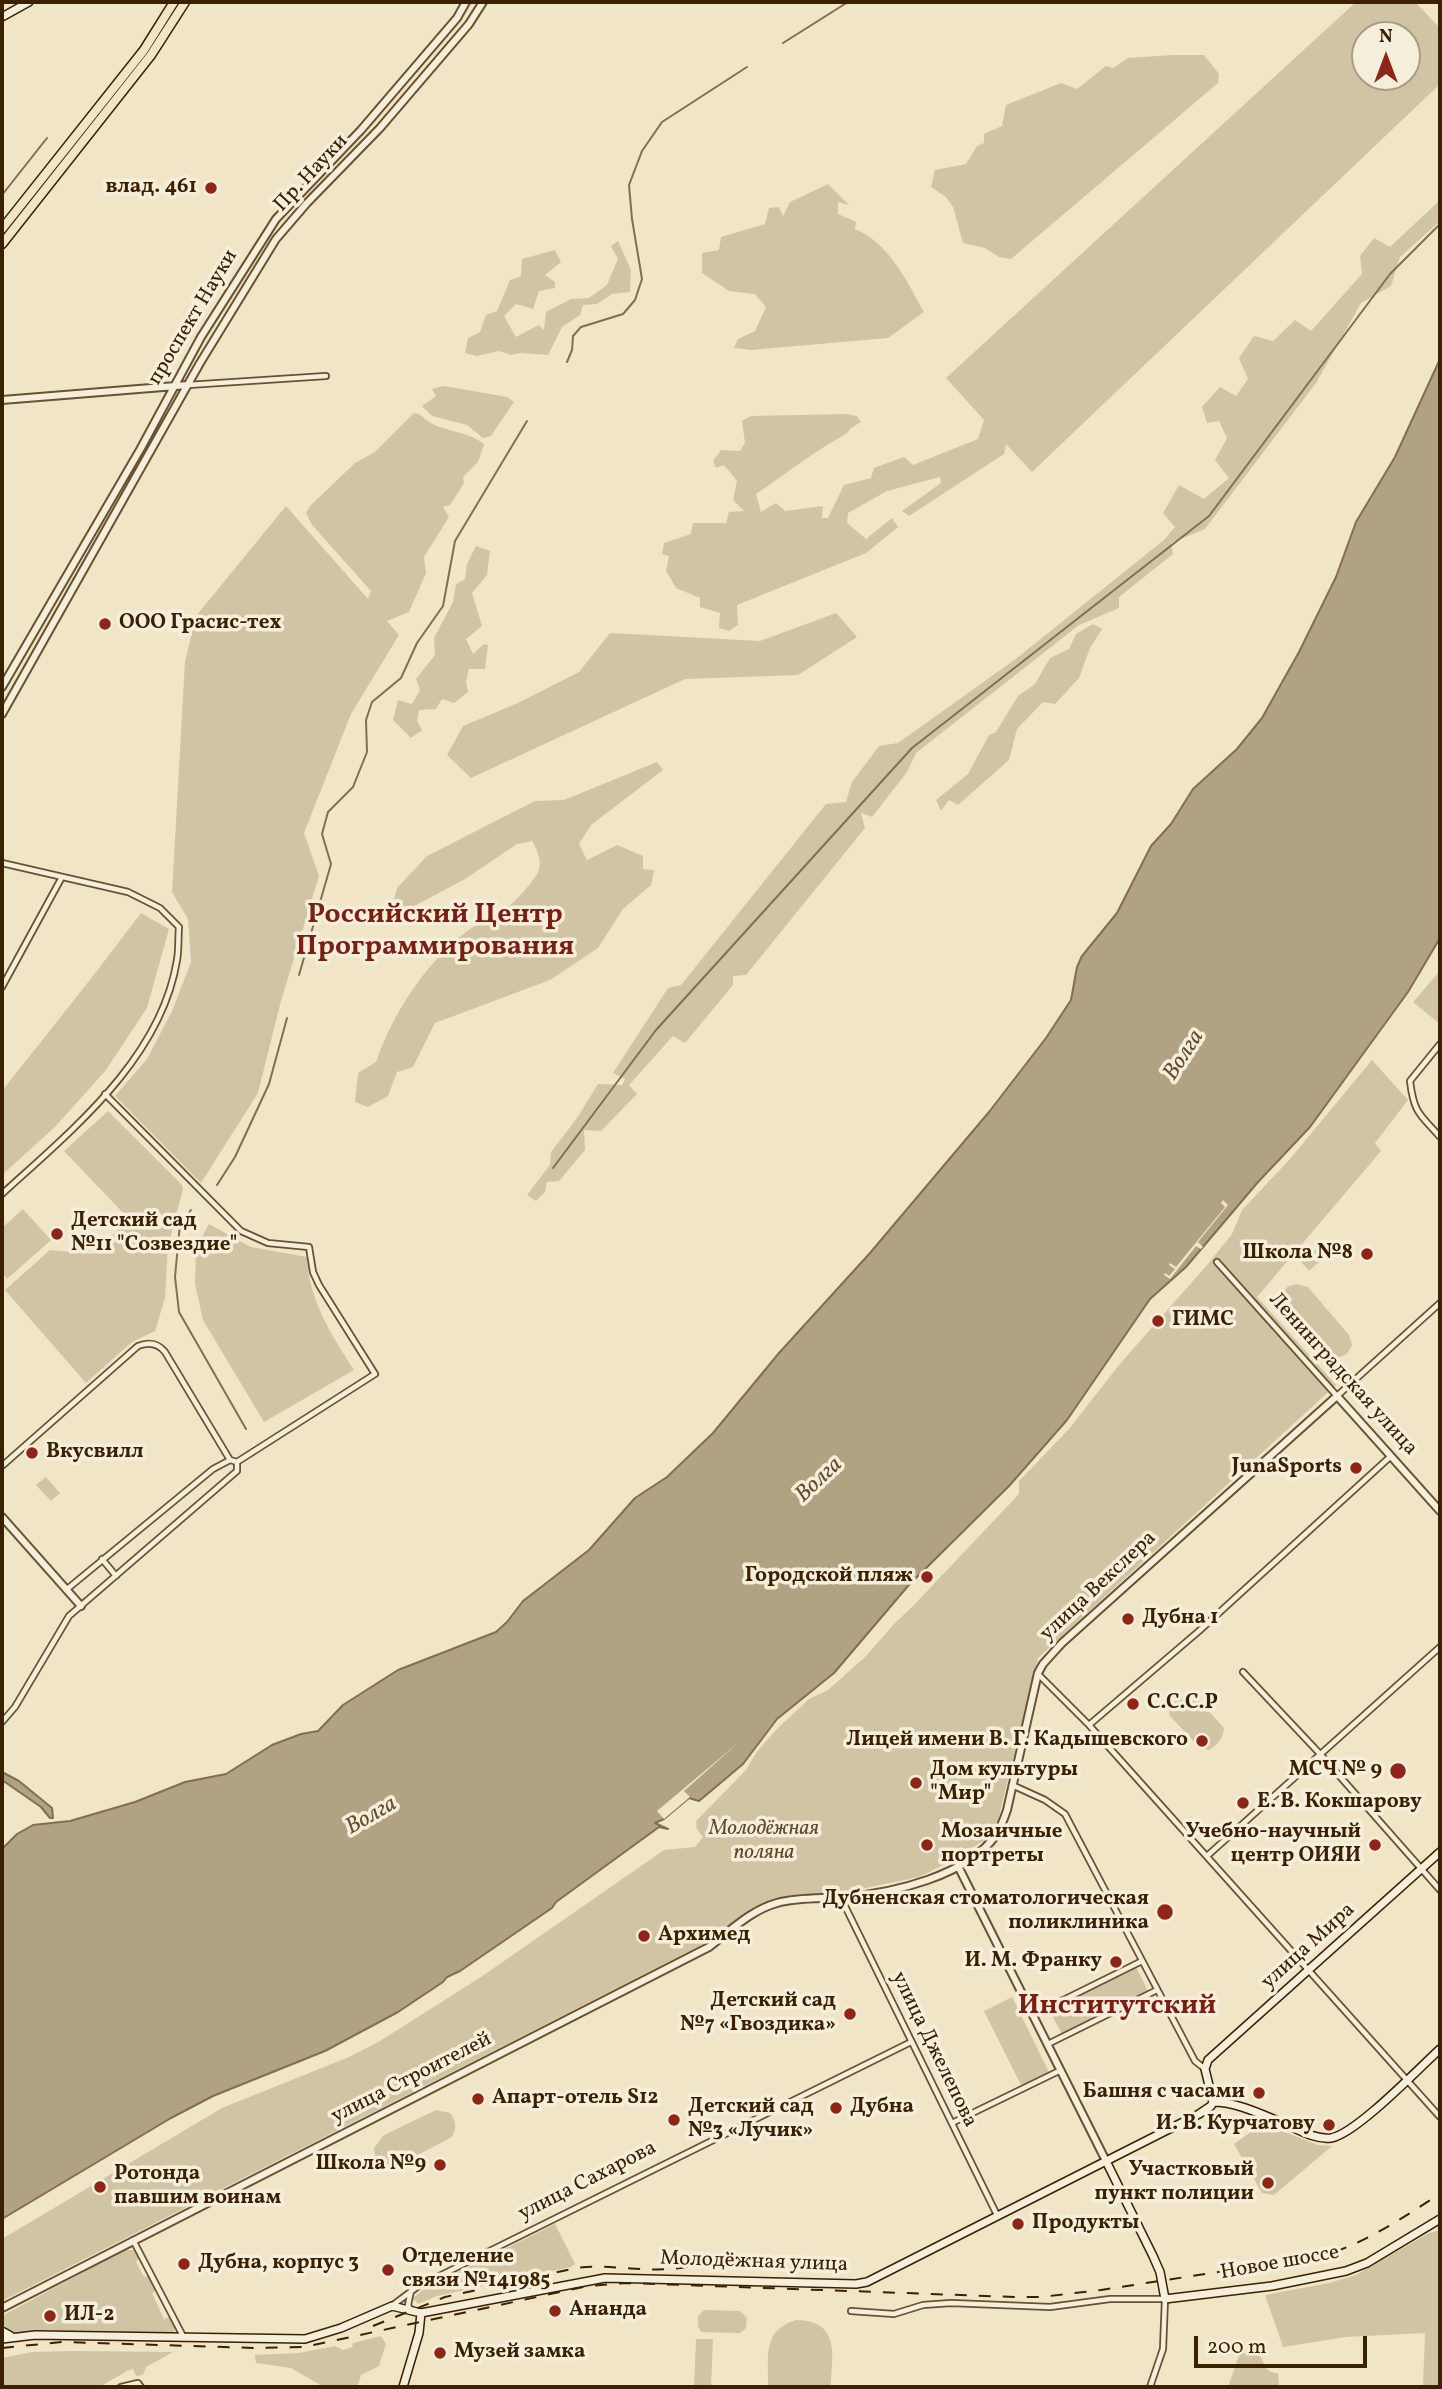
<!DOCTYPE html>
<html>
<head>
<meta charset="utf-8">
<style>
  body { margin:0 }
  #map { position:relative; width:1442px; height:2389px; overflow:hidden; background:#f0e5c7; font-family:Vollkorn,serif }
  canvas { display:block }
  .frame { position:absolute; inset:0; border:4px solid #392101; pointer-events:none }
  .north { position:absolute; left:1351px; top:21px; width:70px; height:70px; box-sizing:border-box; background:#f5eedb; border:2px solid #aa9c84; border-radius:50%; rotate:0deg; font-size:19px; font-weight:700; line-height:28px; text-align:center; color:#392101 }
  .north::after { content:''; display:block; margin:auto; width:24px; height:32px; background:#8f2418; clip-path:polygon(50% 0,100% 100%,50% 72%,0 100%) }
  .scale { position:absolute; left:1194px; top:2336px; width:173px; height:32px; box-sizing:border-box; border:4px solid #392101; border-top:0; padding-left:9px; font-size:21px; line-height:24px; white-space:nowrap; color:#392101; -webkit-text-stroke:5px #f5eedb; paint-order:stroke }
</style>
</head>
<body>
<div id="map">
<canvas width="1442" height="2389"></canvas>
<div class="frame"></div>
<div class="north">N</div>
<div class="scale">200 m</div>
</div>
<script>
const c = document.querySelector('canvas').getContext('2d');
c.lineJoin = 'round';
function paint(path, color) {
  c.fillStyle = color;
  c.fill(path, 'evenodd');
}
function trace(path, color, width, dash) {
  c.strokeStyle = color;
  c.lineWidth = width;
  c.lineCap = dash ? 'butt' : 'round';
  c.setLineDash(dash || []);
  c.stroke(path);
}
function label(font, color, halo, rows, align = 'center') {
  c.font = font + ' Vollkorn,serif';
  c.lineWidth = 7;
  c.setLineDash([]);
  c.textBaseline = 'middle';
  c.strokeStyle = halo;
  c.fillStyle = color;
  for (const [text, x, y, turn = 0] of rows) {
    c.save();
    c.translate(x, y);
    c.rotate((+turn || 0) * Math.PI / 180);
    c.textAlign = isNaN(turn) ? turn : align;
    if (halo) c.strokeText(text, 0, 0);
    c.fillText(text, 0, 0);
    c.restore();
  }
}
paint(new Path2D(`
  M1356,2H1415L1440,28V84L1032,472L1006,444L1004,454L909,516L902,511L941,483L940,477L887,491L848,513L847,523L866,539L892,518L898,527L866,553L737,605L738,625L729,631L719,628L720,613L700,607V598L676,588L666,571L669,556L662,554L664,543L691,534L693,523H726L729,512L744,511L733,500L737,481L724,465L716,468L713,461L721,450L740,451L745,443L742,421L751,416L846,414L857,416L861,422L851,428L846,434C814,451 786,474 756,494L761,512L776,503L785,511L823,506L822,518H828L844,485L871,478L874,468L904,457L913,465L978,439L984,420L946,378ZM1365,35H1407V77H1365Z
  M1173,55H1204L1219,74L1218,83L1011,259L999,257L985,248L963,243L953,207L946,197L931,187L935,170L966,164L977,146L984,143V134L1002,126L1006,105L1061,83L1077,89L1106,66L1113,68L1128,58Z
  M828,184L849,205L838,202V214L856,222L855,229C890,244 906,280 924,312L888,338L751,350L734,348L738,339L755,331L766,307L755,294L729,291L702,273V253L719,250L721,237L765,224L769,208L779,207L783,216L790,202Z
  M1440,200V221L1400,257L1391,286L1361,303L1316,383L1205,529L1171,543L1173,554L1119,597V608L1079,625L916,753L907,772L872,817L861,813L865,828L746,975L733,976V985L685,1043L673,1036L629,1085L637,1094L601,1131L584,1130L585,1150L559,1181L547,1182L545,1192L536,1201L527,1195L550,1165L551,1152L577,1118L598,1084L622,1085L625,1079L613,1073L668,988L681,985L826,804L846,802L852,782L879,746L898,743L1017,658L1164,540L1175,527L1163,513L1179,485L1204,499L1229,478L1215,460L1227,438L1219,421L1207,423L1202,407L1220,387L1236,396L1248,379L1239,358L1254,336L1273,341L1295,320L1311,331L1362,274L1360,256L1374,238L1390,247Z
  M618,241L631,270L630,292L612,294L597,304L583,305L580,315L562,327L548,355L520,353L511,355L499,351L477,356L465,353L468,338L480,332L486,315L497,311L510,280L521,276L522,259L555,250L561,262L545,275L555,282V288L539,291L533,309L516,304L504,316L516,337L539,325L544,330L546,312L571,299L589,298L607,285L618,259L611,246Z
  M444,386L507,397L514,402L491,436L483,438L467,425L432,416L422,406L436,396L432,389Z
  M414,413C422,414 422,417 429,422C446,432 468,431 484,444L478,462L463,477L464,483L450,505L443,507L449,517L424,557L426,573L409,612L387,621L399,635L351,714L304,833L319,876L281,1001L258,1093L201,1183L115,1096L147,1059L172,1011L191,962L188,919L172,892L185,662L196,616L286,506L368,599L371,591L312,525L306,513L310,506L355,463L375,452Z
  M476,546L490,551L487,575L472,593L482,626L466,639L473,654L484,644L488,645L485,669H469L466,682L468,692L454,703L442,699L436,709L419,710L417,721L422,730L411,738L393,720L398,700L412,704L420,690L416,679L435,655L434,638L453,602L456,584L465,579L467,564Z
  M836,613L857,637L798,675L685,679L471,778L447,755L463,726L518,703L579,672L610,633L760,641Z
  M1093,624L1102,629L1090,648L1079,678L1055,704L1043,702L1017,729L1009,760L958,805L949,800L941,811L936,800L968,774L989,735L996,732L1018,696L1035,684L1050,658L1069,649L1076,634Z
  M657,762L663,770L591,825L579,844L587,860L617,845L643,856V869L654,870L651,885L623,909L598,948L550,980L435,1023L413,1067L397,1072L388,1096L368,1107L355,1102L358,1073L376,1062C393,1013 425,964 466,932C476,924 489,920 499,914C509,909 530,885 536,876C544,864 538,852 532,841L517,844L465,879L405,911L393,904L397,888L427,856L535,801L564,800Z
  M141,913L169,929L147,1008L106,1070L55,1127L2,1175V1091L93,976Z
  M1440,971V1024L1413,1002Z
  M1372,1060L1408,1100L1375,1143L1381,1151L1257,1297L1336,1385L1038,1658L998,1820L983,1841L953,1860L919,1877L851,1891L777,1899L753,1908L705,1943L2,2301V2239L222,2108L349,2057L380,2041L481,1977L664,1850L695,1847L703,1837L697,1829L696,1821L746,1770L756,1753L777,1729L809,1699L828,1690L865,1657L895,1623L913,1606L1019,1494V1481L1069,1429L1119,1365L1207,1265L1232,1234L1242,1210L1290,1159Z
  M108,1111L182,1185L183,1189L168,1246L165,1298L155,1331L132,1342L86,1383L5,1290L50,1250L93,1254L129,1219L64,1151Z
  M23,1209L51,1240L7,1279L2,1272V1228Z
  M209,1224L251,1247L307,1257C309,1301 331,1334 354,1370L264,1422L203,1320L195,1284L196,1248Z
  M1316,1249L1323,1258L1309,1271L1301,1262Z
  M1296,1284L1308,1287L1349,1335L1352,1345L1347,1354L1338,1358L1327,1355L1284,1309L1281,1298L1287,1287Z
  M46,1477L60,1493L51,1501L36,1485Z
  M1189,1694L1195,1696L1224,1728C1223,1739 1218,1744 1209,1750L1199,1747L1170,1716L1169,1711L1176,1699Z
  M1136,1967L1148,1991L1062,2034L1049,2010Z
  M1012,1997L1049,2072L1021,2085L984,2011Z
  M436,2110L450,2113C456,2121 457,2128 452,2137L395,2167C381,2170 375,2161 374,2148L384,2135Z
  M1267,2125L1318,2145L1332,2146L1274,2195L1262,2193L1234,2144L1259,2126Z
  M555,2224L575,2264L571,2267L437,2296L418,2304L413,2298L424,2289Z
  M1440,2230V2387H1423L1425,2333L1346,2337L1283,2347L1265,2295L1329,2283L1356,2275L1429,2233Z
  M125,2250H135L139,2258L136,2262L144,2277L148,2276L156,2291L152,2293L164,2319L169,2317L176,2329L172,2333H12L2,2324V2316Z
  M704,2310L740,2311L747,2318L746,2328L740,2333L701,2332L698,2326V2316Z
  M796,2320C841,2321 832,2355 831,2387H768C769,2357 761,2331 796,2320Z
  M381,2336L386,2344L379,2366L361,2375L358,2385L353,2387H324L291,2368L256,2363L255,2355L299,2353L335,2346L343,2350L352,2347L353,2343Z
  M696,2339H713L711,2387H694Z
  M73,2351L173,2352L146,2367L143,2375L136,2376L133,2369L129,2370L99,2387H2V2358L32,2352Z
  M1241,2353L1260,2356C1265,2364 1265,2373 1278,2373L1279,2387H1228C1231,2380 1238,2356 1241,2353Z`), '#d1c4a5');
const water = new Path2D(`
  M1440,359V938L1408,992L1310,1127L1258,1182L1186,1267L1150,1299L1067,1420L1009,1486L908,1586L834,1673L777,1719L743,1764L699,1801L689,1798L664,1819L655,1823L668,1829L659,1827L556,1902L552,1908L460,1971L447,1977L443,1982L398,2012L325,2051L213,2096L171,2118L2,2219V1849L17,1834L33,1825L70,1821L135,1802L185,1782L226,1774L272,1745L301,1734L318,1731L343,1705L398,1670L496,1632L507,1622L523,1601L589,1550L635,1498L667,1477L713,1433L779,1353L870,1253L989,1112L1046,1038L1071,1000L1077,967L1082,956L1117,913L1151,846L1171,824L1193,789L1237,749L1262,718L1299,652L1336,577L1356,522L1395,457Z
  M2,1772L19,1781L52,1808L53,1818H50L41,1807L2,1780Z`);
paint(water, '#b2a284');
trace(water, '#826e50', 2);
paint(new Path2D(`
  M1223,1200L1228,1205L1198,1242L1203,1247L1201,1249L1196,1246L1170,1279L1164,1275L1165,1273L1169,1276L1175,1269L1169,1265L1170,1263L1176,1267L1225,1207L1221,1203Z
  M738,1743L684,1791L690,1797L664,1819L657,1811Z`), '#f0e5c7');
trace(new Path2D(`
  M783,43L848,2
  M2,195L47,138
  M567,362L572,350L573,336L581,327L623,314L635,300L642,279L632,219L629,185L642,151L662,122L747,67
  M299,975L331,864L322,834L328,812L353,787L367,752L366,720L372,702L401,678L417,643L443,606L455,541L527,421
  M553,1168L656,1030L912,748L1209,516L1390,274L1440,224
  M217,1185L235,1157L269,1084L287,1018
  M191,1210L180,1224L175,1277L179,1312L246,1429`), '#826e50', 2);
const minor = new Path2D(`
  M188,385L326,376
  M2,863L128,892L160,908L179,927C178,938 179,949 177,960C161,1059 72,1130 2,1194
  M2,987L62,877
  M1440,1044L1410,1081C1414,1114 1420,1114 1440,1137
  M105,1094L241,1231L268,1243L309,1247L313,1272L319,1285L375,1374L237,1462
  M1217,1262L1337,1396L1440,1303
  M2,1466L138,1346C148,1342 158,1343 165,1352L230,1460L237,1462V1471L69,1616L15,1707L2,1722
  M102,1559L116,1576
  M66,1590L213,1469L230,1460
  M1243,1672L1321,1755L1440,1890
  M1038,1674L1089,1725L1440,2117
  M1089,1725L1199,1631L1391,1456
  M1012,1785L1045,1800L1065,1814L1195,2061L1205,2069
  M1207,1856L1440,1647
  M841,1898L997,2215
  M1033,2015L1142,1961
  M1048,2044L1157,1990
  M952,2123L1061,2070
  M133,2240L184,2338
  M393,2305L417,2287L911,2042
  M410,2309L408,2305L411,2291
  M851,2311L894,2314L923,2305L951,2303L1050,2307L1110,2299H1165L1163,2349L1150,2387
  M121,2387L138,2383L141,2387`);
const tertiary = new Path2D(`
  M2,400L188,385
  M2,687L141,448L201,337L276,219L361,130L457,18L466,2
  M2,714L200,363L276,239L307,203L380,128L469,24L483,2
  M2,1517L81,1606
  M958,1866L1106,2161
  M2,2308L709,1947C730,1931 751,1910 777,1903C799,1897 823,1899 846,1897C893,1893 967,1876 996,1835C1001,1827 1004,1819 1007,1810L1038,1673L1043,1664L1062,1643L1337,1396L1440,1511`);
const secondary = new Path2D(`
  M2,17L29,2
  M1213,2102L1205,2069L1208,2060L1440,1852
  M1213,2102C1237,2102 1263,2115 1285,2124C1299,2130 1316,2140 1331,2138C1356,2134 1419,2068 1440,2049
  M1106,2161L1153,2256L1160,2272L1165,2299L1272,2286L1346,2271L1367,2263L1440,2219
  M421,2313L605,2278L856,2284L867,2282L1199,2114L1211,2106L1213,2102
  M2,2331L11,2336
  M2,2339L35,2335L305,2339L341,2328L392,2306L421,2313
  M403,2387L419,2333L421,2313`);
const primary = new Path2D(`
  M2,229L144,50L174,2
  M2,244L151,55L185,2`);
trace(minor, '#675232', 8);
trace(tertiary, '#675232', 10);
trace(secondary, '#392101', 10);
trace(primary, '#392101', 11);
trace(minor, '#f5eedb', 4.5);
trace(tertiary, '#f5eedb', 6);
trace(secondary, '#f5eedb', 7);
trace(primary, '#f0e5c7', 8);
trace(new Path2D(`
  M373,2326L445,2297L576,2268C613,2263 653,2275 690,2266C704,2263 719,2257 731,2250
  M2,2348L62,2342L257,2348L304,2347L588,2286L627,2283L1015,2297H1041L1101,2290L1322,2256C1366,2243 1402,2218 1440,2194`), '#392101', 2, [12, 12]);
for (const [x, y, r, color] of [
  [211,188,7,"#8f2418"],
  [105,624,7,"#8f2418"],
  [57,1234,7,"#8f2418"],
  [1367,1254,7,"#8f2418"],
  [1158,1321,7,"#8f2418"],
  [32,1453,7,"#8f2418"],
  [1356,1468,7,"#8f2418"],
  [927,1577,7,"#8f2418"],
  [1128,1619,7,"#8f2418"],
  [1133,1704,7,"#8f2418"],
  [1202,1741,7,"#8f2418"],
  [1398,1771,9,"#8f2418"],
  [916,1783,7,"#8f2418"],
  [1243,1803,7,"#8f2418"],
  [927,1845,7,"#8f2418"],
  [1375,1845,7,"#8f2418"],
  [1165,1912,9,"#8f2418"],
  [644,1936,7,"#8f2418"],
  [1116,1962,7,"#8f2418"],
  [850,2014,7,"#8f2418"],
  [1259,2093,7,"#8f2418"],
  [478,2099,7,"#8f2418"],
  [836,2108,7,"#8f2418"],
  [674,2120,7,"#8f2418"],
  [1329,2125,7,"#8f2418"],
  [440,2165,7,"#8f2418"],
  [1268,2183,7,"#8f2418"],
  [100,2187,7,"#8f2418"],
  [1018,2224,7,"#8f2418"],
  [184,2264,7,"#8f2418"],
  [388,2270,7,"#8f2418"],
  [555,2311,7,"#8f2418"],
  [50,2316,7,"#8f2418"],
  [440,2353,7,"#8f2418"]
]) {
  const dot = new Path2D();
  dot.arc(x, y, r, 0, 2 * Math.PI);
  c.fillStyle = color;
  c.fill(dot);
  trace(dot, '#f5eedb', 2.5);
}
label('21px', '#392101', '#f5eedb', [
  ["Пр. Науки",312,174,-47],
  ["проспект Науки",194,318,-59],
  ["Ленинградская улица",1342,1375,48],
  ["улица Векслера",1099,1587,-43],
  ["улица Мира",1309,1947,-42],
  ["улица Джелепова",933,2050,64],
  ["улица Строителей",412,2079,-27],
  ["улица Сахарова",588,2182,-27],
  ["Молодёжная улица",754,2263,2],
  ["Новое шоссе",1280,2264,-10]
]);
label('bold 21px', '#392101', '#f5eedb', [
  ["влад. 461",197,188,"right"],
  ["ООО Грасис-тех",119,624],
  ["Детский сад",71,1222],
  ["№11 \"Созвездие\"",71,1246],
  ["Школа №8",1353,1254,"right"],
  ["ГИМС",1172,1321],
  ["Вкусвилл",46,1453],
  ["JunaSports",1342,1468,"right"],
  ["Городской пляж",913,1577,"right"],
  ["Дубна 1",1142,1619],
  ["С.С.С.Р",1147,1704],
  ["Лицей имени В. Г. Кадышевского",1188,1741,"right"],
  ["Дом культуры",930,1771],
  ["\"Мир\"",930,1795],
  ["МСЧ № 9",1382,1771,"right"],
  ["Е. В. Кокшарову",1257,1803],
  ["Мозаичные",941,1833],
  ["портреты",941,1857],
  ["Учебно-научный",1361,1833,"right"],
  ["центр ОИЯИ",1361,1857,"right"],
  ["Дубненская стоматологическая",1149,1900,"right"],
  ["поликлиника",1149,1924,"right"],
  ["Архимед",658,1936],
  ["И. М. Франку",1102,1962,"right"],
  ["Детский сад",836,2002,"right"],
  ["№7 «Гвоздика»",836,2026,"right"],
  ["Башня с часами",1245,2093,"right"],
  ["Апарт-отель S12",492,2099],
  ["Детский сад",688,2108],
  ["№3 «Лучик»",688,2132],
  ["Дубна",850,2108],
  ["И. В. Курчатову",1315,2125,"right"],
  ["Школа №9",426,2165,"right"],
  ["Участковый",1254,2171,"right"],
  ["пункт полиции",1254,2195,"right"],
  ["Ротонда",114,2175],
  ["павшим воинам",114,2199],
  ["Продукты",1032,2224],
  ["Отделение",402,2258],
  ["связи №141985",402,2282],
  ["Дубна, корпус 3",198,2264],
  ["Ананда",569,2311],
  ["ИЛ-2",64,2316],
  ["Музей замка",454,2353]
], 'left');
label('italic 21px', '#5f4a2a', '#f5eedb', [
  ["Молодёжная",764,1830],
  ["поляна",764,1854]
]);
label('italic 23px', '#634e2f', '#f5eedb', [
  ["Волга",1185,1056,-57],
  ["Волга",820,1481,-43],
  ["Волга",372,1817,-30]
]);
label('bold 28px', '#7a1f14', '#f5eedb', [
  ["Российский Центр",435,917],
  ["Программирования",435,949],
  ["Институтский",1117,2008]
]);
</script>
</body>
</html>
